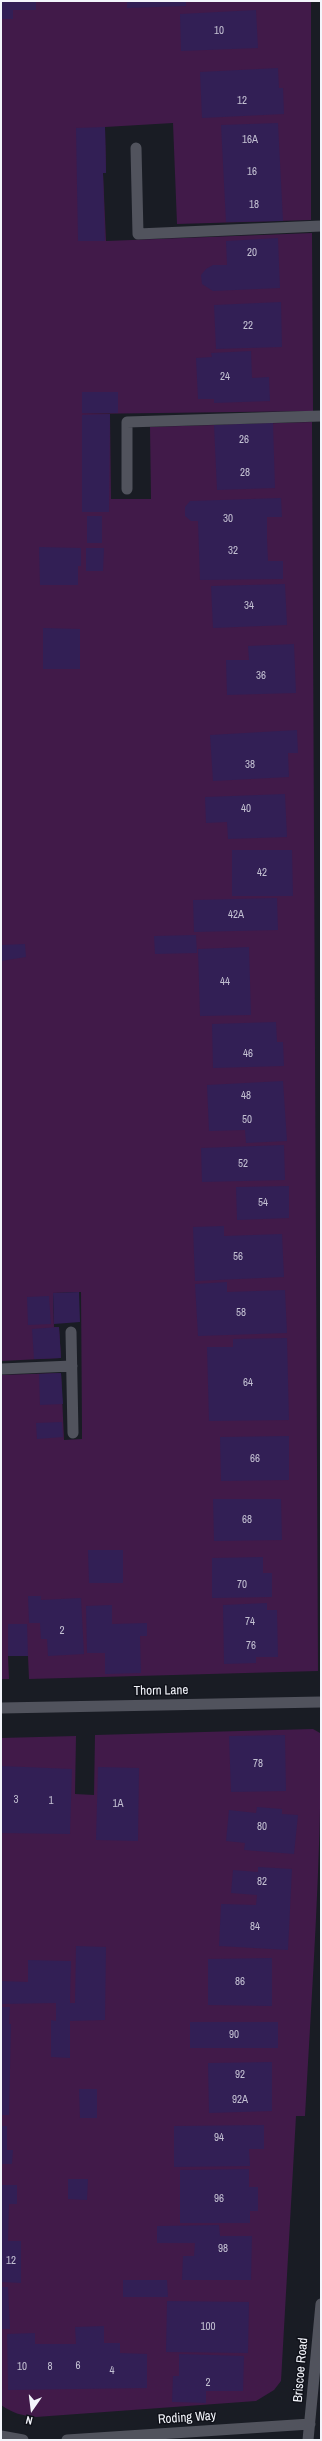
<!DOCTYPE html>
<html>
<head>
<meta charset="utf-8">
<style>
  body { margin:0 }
  #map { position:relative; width:322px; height:2441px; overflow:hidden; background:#191c24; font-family:"Archivo Narrow",sans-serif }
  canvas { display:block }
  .frame { position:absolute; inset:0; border:2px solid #f3f5fb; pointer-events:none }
  .north { position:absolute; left:12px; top:2389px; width:40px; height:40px; -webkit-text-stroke:3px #10121a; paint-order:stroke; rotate:194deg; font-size:11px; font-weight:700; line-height:16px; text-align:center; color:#f3f5fb }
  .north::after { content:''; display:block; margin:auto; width:14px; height:18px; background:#f3f5fb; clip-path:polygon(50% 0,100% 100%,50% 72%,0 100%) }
</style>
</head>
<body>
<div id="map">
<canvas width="322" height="2441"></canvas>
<div class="frame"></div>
<div class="north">N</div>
</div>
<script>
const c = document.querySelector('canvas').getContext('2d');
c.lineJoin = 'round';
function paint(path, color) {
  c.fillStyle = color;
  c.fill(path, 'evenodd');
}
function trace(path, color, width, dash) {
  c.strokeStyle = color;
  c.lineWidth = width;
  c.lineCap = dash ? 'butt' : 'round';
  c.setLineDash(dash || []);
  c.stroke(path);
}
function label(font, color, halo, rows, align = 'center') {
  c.font = font + ' "Archivo Narrow",sans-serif';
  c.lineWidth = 3;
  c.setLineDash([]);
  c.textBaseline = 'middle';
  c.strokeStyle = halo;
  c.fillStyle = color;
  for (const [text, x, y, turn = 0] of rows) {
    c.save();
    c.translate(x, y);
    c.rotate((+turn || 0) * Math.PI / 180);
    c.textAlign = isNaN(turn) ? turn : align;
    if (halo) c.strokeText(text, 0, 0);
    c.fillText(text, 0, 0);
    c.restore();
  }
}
paint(new Path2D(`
  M1,1H311V220L177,224L173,123L105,127L106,173H103L106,241L312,233L313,411L82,414H110L111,499H151L150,427L312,422L318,1671L29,1679L28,1656H8L9,1679H1V1375L61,1373L64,1440L82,1439V1429L81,1292L53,1293L54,1327H59L61,1358L1,1361Z
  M313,1729L320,1733L321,1736C321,1863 312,1990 305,2116H296L281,2381L274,2390L256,2401L36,2417C23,2416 12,2413 1,2405V1738L76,1736L75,1794L94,1795L95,1735Z`), '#411a49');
paint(new Path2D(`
  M1,1H36V10H13V19H1Z
  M127,1H186V6L127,8Z
  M256,10L258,48L181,51L180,14Z
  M278,68L279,88H283L284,114L202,118L200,72Z
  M278,123L283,221L226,222L221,125Z
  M105,127L106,173H103L105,241H78L76,128Z
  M278,238L280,288L213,291L202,284L201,275L206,269L213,265H227L226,241Z
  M281,302L282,347L216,349L214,305Z
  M251,351L252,378L269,377L270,401L214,403V399H198L196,358L212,357L211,353Z
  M82,392H118V413H82Z
  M110,414L109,512H82V415Z
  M273,423L275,488L217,490L214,425Z
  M281,498L282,517H267V539L268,561H283V579L200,580L198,521H191L185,516V507L190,501Z
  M87,516H102V543H87Z
  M39,547L81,548V566H78V585H40Z
  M86,548H104L103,571H86Z
  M285,584L287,625L213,628L211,586Z
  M43,628L80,629V669H43Z
  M294,644L296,693L227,695L226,660H249L248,646Z
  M297,730L298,753H288L289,777L213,781L210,735Z
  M285,794L287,837L228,839L227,822L206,823L205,797Z
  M232,850H292L293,896H232Z
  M277,898L278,930L194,932L193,900Z
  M196,935L197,953L155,954L154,936Z
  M25,944L26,957L1,961V945Z
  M249,947L251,1015L200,1016L198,949Z
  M276,1022L277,1042H283L284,1066L213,1068L212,1024Z
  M283,1081L287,1141L246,1143L245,1130L209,1131L207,1085Z
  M284,1145L285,1180L202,1182L201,1148Z
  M289,1186V1218L237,1220L236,1187Z
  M224,1226V1236L282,1234L284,1277L195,1281L193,1227Z
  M227,1282V1292L285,1290L287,1333L198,1336L195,1284Z
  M79,1292L80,1322L54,1324L53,1293Z
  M49,1296L51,1324L28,1325L27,1297Z
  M59,1327L61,1358L34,1359L32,1329Z
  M287,1338L289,1420L209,1421L207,1347H233V1339Z
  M61,1373L63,1404L40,1405L39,1374Z
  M62,1422L63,1437L37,1439L36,1423Z
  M289,1436V1480L221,1481L220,1437Z
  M213,1499H281L282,1540L214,1541Z
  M88,1550H123V1583H89Z
  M263,1557V1573H272V1597L212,1598V1558Z
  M28,1596H41V1600L81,1598L84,1654L48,1656L47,1639H41L40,1623H29Z
  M267,1603V1610H277L278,1657H256V1663L224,1664L223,1605Z
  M112,1605V1624L147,1623V1636H140L141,1673L105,1674V1653H87L86,1606Z
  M8,1624H27L28,1656H8Z
  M285,1735L286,1791L231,1792L229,1736Z
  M1,1766L72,1769L70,1834L1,1833Z
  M98,1767L139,1768L138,1841L96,1840Z
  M257,1807L282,1809V1814L298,1815L294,1854L244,1850L245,1843L226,1841L229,1810L256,1813Z
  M258,1867L292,1869L288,1950L219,1946L221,1904L256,1905L257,1895L231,1893L233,1870L258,1872Z
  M76,1946L106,1947L105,2020L70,2021V2058L51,2057V2020L56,2021V2003L1,2004V1981L28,1982V1960L71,1961L70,2003H75Z
  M272,1958V2006L208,2005V1959Z
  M1,2007H10L9,2024H11L9,2115H1Z
  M190,2022H278V2048H190Z
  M272,2062V2111L209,2113L208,2063Z
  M79,2089H97V2118H80Z
  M264,2125V2149H249L250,2166L174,2167V2126Z
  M1,2126H7V2150H13L12,2164H1Z
  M249,2169V2187H258V2211H250V2223H180V2170Z
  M68,2179H88L87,2200L68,2199Z
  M1,2185H17V2204H9L8,2241H21V2283L1,2282Z
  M219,2225L220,2236H252L251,2280H182L183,2256H194L195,2243H157V2226Z
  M123,2280H167L168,2297H123Z
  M1,2287H8L10,2329H1Z
  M167,2301L249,2302L248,2353L166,2352Z
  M104,2326V2343H120V2353L147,2354V2388L8,2390L7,2334L35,2333V2344H76L75,2327Z
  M179,2354L244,2356L243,2391H206V2403L172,2402L173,2376H179Z`), '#321f55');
trace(new Path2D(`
  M136,148L138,234L321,226
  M127,489V422L321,416
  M71,1332L73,1433
  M1,1369L72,1366`), '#51535d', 11);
trace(new Path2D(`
  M1,1708L321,1702
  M1,2436L23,2440
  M67,2440L310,2424
  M308,2440L321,2304`), '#51535d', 11);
label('11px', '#c3c0d2', null, [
  ["10",219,31],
  ["12",242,101],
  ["16A",250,140],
  ["16",252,172],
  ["18",254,205],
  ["20",252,253],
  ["22",248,326],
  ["24",225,377],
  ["26",244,440],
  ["28",245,473],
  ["30",228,519],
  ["32",233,551],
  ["34",249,606],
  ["36",261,676],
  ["38",250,765],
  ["40",246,809],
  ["42",262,873],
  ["42A",236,915],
  ["44",225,982],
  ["46",248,1054],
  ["48",246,1096],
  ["50",247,1120],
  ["52",243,1164],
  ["54",263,1203],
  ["56",238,1257],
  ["58",241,1313],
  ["64",248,1383],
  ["66",255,1459],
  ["68",247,1520],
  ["70",242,1585],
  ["74",250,1622],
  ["2",62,1631],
  ["76",251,1646],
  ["78",258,1764],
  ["3",16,1800],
  ["1",51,1801],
  ["1A",118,1804],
  ["80",262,1827],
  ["82",262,1882],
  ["84",255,1927],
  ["86",240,1982],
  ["90",234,2035],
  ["92",240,2075],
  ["92A",240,2100],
  ["94",219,2138],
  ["96",219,2199],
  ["98",223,2249],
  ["12",11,2261],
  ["100",208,2327],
  ["6",78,2366],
  ["10",22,2367],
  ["8",50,2367],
  ["4",112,2371],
  ["2",208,2383]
]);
label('13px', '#f3f5fb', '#10121a', [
  ["Thorn Lane",161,1691,-1],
  ["Briscoe Road",301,2370,-85],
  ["Roding Way",187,2418,-4]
]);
</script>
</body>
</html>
